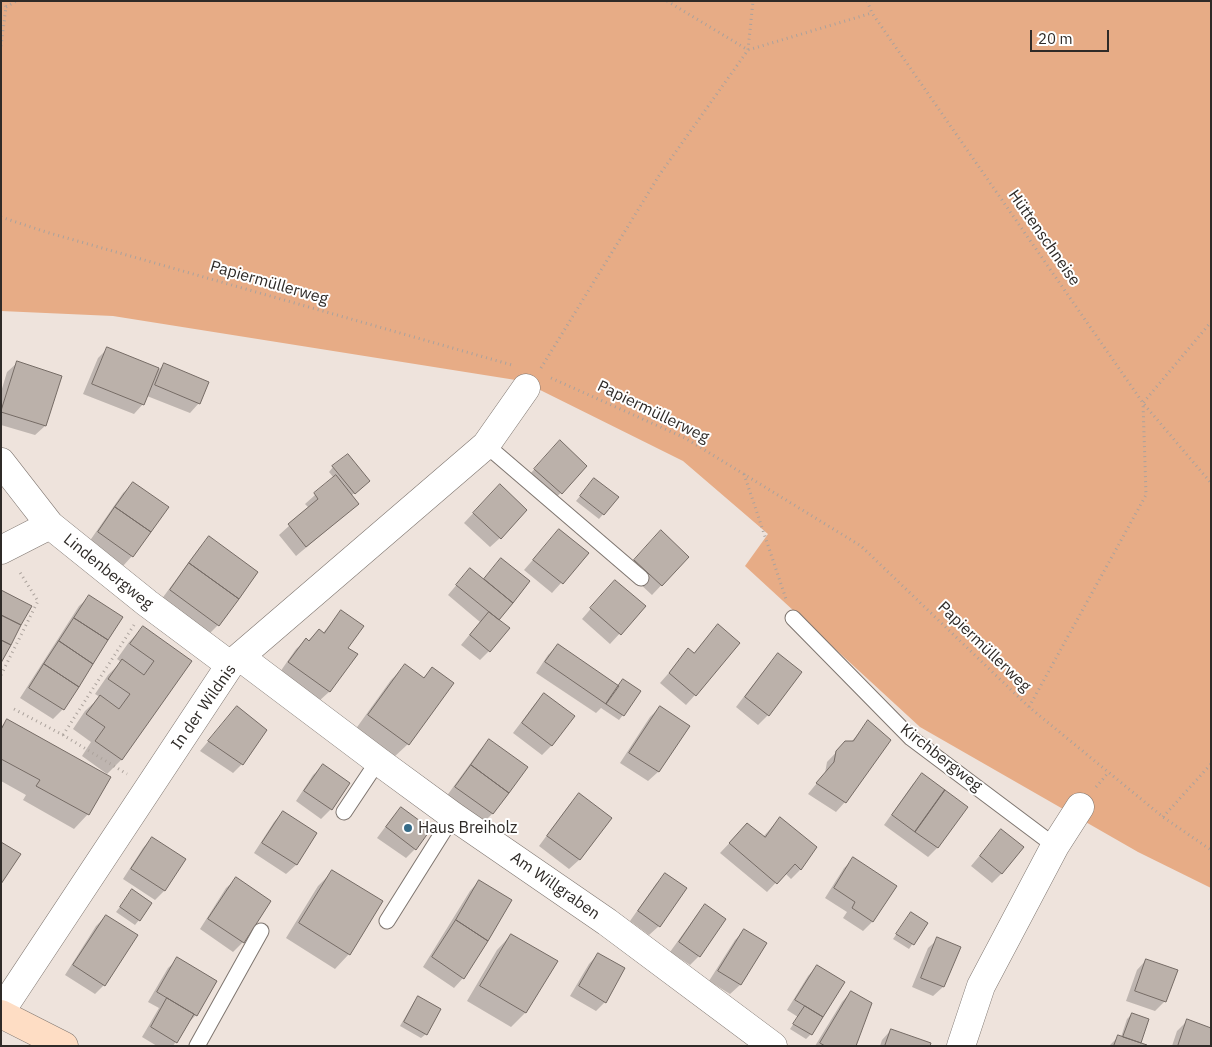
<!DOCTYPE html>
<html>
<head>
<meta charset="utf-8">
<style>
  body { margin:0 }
  #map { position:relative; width:1212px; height:1047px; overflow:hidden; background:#eee3dc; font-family:"IBM Plex Sans",sans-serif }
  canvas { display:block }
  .frame { position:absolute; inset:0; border:2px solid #2f2b28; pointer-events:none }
  .scale { position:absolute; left:1030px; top:30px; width:79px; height:22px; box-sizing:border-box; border:2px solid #2f2b28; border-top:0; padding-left:6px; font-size:15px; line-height:18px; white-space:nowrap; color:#2f2b28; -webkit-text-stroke:4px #fff; paint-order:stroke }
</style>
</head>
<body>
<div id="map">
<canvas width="1212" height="1047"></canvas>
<div class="frame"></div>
<div class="scale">20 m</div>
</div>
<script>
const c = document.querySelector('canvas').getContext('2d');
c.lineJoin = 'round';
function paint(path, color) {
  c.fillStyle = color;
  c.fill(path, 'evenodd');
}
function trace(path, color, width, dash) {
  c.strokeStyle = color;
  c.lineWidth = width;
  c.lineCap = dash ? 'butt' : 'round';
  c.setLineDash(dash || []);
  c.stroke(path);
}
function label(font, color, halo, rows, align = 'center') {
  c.font = font + ' "IBM Plex Sans",sans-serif';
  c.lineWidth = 4;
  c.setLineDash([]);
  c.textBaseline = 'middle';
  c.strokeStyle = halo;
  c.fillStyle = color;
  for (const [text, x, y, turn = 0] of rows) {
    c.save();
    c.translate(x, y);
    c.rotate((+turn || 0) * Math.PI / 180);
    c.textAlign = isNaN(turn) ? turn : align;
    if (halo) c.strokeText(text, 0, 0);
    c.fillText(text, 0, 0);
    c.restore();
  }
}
paint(new Path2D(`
  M1,1H1211V888L1138,852L920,727L745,566L768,534L683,461L522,381L113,316L1,311Z`), '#e7ac86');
paint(new Path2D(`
  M108,348L155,373L164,365L199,403L190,413L147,396L143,404L134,414L83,394L98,358Z
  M17,363L60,376L45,426L35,435L1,425V392L7,372Z
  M551,452L586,466L551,503L525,479Z
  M333,467L364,485L351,496L358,504L296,556L279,535L309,508L305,504L334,478L329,472Z
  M133,484L167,508L132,556L123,566L89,542L123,493Z
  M590,484L617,498L599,519L576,501Z
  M490,495L500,538L490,547L464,523Z
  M559,530L587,554L552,593L524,570Z
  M209,538L218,625L208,635L161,600L200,547Z
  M651,542L688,557L652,595L625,570Z
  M501,559L529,582L497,620L489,651L480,660L461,645L480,622L448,595L470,569L483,580Z
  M606,591L644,607L610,644L582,619Z
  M89,597L121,618L63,709L53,719L20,698L79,606Z
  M341,611L346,648L356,655L329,692L319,701L280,672L296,649L306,640L308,641L319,630L323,633Z
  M143,628L191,661L121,760L107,774L82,756L91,742L73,729L85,711L100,697L95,694L108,675L121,662L117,659L129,642Z
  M558,645L623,715L619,720L601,708L596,713L536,673L548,655Z
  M689,650L695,695L686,705L660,683Z
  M779,655L801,672L768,715L758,725L736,707L769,664Z
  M405,666L423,678L433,669L408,744L393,758L355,730L391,680Z
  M544,694L552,745L542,755L513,733L535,704Z
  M660,707L688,726L658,772L648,781L620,763L650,717Z
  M228,718L242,764L233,773L200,751Z
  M7,721L88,814L74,829L23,800L26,795L1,781V727Z
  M869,722L845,802L836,812L808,794L825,773L827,762L846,742H851Z
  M489,741L493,813L483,823L446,797L480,750Z
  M323,766L331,809L321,819L296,801L313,775Z
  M922,775L938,847L928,857L884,825L913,784Z
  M579,795L610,818L579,860L569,869L539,846L570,804Z
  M401,808L415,849L406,858L377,838L392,818Z
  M283,812L316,833L296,865L286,874L254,853L274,822Z
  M780,818L815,847L800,870L791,879L785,873L767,892L720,853L738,834L763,837Z
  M1001,830L1002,873L992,883L971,866Z
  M152,838L185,859L164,891L155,900L123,879L143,848Z
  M854,859L872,922L863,931L843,918L847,912L825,898L844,868Z
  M333,871L349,954L335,969L286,938L318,886Z
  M665,875L659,926L649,935L630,921L656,884Z
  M236,879L243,942L233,952L200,929L226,888Z
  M479,881L463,978L454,988L423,967L470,891Z
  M132,891L139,920L135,925L116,912Z
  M705,906L699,956L690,965L670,952L696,916Z
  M911,913L927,923L909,949L893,939Z
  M106,916L104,985L95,994L65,975L96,926Z
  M744,931L765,944L740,985L730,994L709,981L735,940Z
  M511,935L556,961L525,1013L511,1027L467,1001L497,950Z
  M938,939L959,947L943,987L933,996L912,987L928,948Z
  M598,954L605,1002L596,1011L570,996L589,964Z
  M178,959L196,1015L188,1023L173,1046H157L142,1037L159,1008L148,1002L168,968Z
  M1146,960L1165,1001L1155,1011L1126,1001L1137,970Z
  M817,966L843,982L811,1034L806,1039L790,1029L798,1017L787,1010L808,976Z
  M851,992L854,1046H815L842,1002Z
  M419,997L426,1034L421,1038L400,1026L414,1002Z
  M1132,1014L1140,1044L1145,1046H1109L1118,1037H1121L1127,1019Z
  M1187,1021L1211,1046H1172L1177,1031Z
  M891,1030L929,1046H880L882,1040Z`), '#0003');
const building = new Path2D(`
  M107,347L159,368L144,405L92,384Z
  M17,361L62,376L46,426L1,412Z
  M164,363L209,382L200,404L155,385Z
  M560,440L587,466L562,494L534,469Z
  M348,454L370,481L355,494L332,466Z
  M336,475L359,504L306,547L288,524L318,499L314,493Z
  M594,478L619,497L604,515L580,496Z
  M133,482L169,507L151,532L115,507Z
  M500,484L527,510L501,539L473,513Z
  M115,507L151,532L133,557L98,532Z
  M559,529L589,553L563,584L533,560Z
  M661,530L689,557L662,586L634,560Z
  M209,536L258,572L239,599L189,563Z
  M501,558L530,581L513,603L484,579Z
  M189,563L239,599L219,626L170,590Z
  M470,568L513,603L499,620L456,585Z
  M615,580L646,606L621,635L590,608Z
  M1,590L32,606L21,625L1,615Z
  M89,595L123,617L108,640L74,618Z
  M341,610L364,626L348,648L358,654L330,692L288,662L306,638L309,641L319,629L324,633Z
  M489,612L510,628L490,652L470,635Z
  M1,615L21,625L11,645L1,640Z
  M74,618L108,640L93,664L59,641Z
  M718,624L740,643L696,696L669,673L688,648L694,653Z
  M143,626L192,661L122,760L95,741L105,727L86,714L100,695L119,709L130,694L108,679L122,659L144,675L154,661L130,644Z
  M1,640L11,645L1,663Z
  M59,641L93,664L79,687L44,664Z
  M558,644L619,686L606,704L545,662Z
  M778,653L802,672L769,716L745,697Z
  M44,664L79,687L64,710L29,688Z
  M405,664L424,678L432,667L454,683L409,745L368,715Z
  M623,679L641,691L624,716L606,704Z
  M544,693L575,716L552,746L522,723Z
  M237,706L267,730L243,765L208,741Z
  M660,706L690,726L659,772L629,753Z
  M7,719L111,777L89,815L36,786L40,780L1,759V730Z
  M868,720L891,740L846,803L816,783L834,762L836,751L845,741H853Z
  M489,739L528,767L509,793L471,765Z
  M323,764L350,783L332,810L304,791Z
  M471,765L509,793L493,814L455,787Z
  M922,773L945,790L915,832L892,815Z
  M945,790L968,807L938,848L915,832Z
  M579,793L612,818L580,860L547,836Z
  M401,807L431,829L416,850L386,827Z
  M283,811L317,833L297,865L262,843Z
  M780,817L817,847L801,870L795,864L777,884L729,843L747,823L765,837Z
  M1001,829L1024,847L1002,874L980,856Z
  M152,837L186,859L165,891L131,869Z
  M1,842L21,854L1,884Z
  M853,857L897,886L873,922L852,908L855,902L834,888Z
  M332,870L383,901L350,955L299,923Z
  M665,873L687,888L660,927L638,911Z
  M236,877L271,901L244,943L208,919Z
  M479,880L512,900L488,941L456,920Z
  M132,889L152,903L140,921L120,907Z
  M705,904L726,919L700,957L679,942Z
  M911,912L928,923L914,945L896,934Z
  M106,915L138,935L105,986L73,965Z
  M456,920L488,941L464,979L432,957Z
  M744,929L767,943L741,985L718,971Z
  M511,934L558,961L526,1013L480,986Z
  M937,937L961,947L944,987L921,978Z
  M598,953L625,968L606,1003L579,986Z
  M177,957L217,981L197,1016L157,992Z
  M1146,959L1178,970L1166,1002L1135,991Z
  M817,965L845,982L823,1017L795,1000Z
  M851,991L872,1003L856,1046H825L820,1043Z
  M418,996L441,1009L427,1035L404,1022Z
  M167,998L194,1014L177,1043L151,1027Z
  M805,1006L823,1017L812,1035L793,1024Z
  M1132,1013L1149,1019L1141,1043L1123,1037Z
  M1187,1019L1211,1028V1046H1178Z
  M891,1029L931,1043L930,1046H885Z
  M1118,1035L1147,1045L1146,1046H1114Z`);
paint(building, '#bbb1aa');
trace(building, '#756b65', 1);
const lane = new Path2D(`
  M486,445L641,578
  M793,618L911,738L1055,846
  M344,812L378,761
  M387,921L453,816
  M197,1046L261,931`);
const street = new Path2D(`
  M1,462L50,525L147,603L230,665
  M1,550L50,525
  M240,657L378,761L453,816L607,922L773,1046
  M1,1011L230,665L486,445L526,388
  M961,1046L981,986L1055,846L1080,807`);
const secondary = new Path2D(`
  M1,1014L64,1046`);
trace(lane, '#7e756f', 17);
trace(street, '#7e756f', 29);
trace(secondary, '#7e756f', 29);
trace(new Path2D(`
  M667,1L748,50L753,1
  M867,1L872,13L1143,403L1211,483
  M6,7L16,1
  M1,46L6,7L4,1
  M1,217L46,232L512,365
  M541,368L660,174L748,50L872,13
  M551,378L685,438L861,546L1029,707L1163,817L1211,850
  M744,474L786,599
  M1,675L38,601L19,571
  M1029,707L1146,495L1143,403L1211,322
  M14,709L63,735L127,774
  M63,735L134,625
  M1096,787L1108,773
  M1163,817L1211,764`), '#aba29c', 3, [1, 4]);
trace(lane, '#fff', 15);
trace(street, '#fff', 28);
trace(secondary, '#feddc4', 28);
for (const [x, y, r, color] of [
  [408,828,5,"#366b87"]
]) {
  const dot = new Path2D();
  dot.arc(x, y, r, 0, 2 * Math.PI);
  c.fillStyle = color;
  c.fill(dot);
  trace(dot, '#fff', 2);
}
label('16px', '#2f2b28', '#fff', [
  ["Hüttenschneise",1044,238,55],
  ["Papiermüllerweg",269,283,16],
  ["Papiermüllerweg",653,412,26],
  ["Lindenbergweg",108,572,39],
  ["Papiermüllerweg",984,647,44],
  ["In der Wildnis",204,707,-55],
  ["Kirchbergweg",941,758,38],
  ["Am Willgraben",555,886,35]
]);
label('16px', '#2f2b28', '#fff', [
  ["Haus Breiholz",418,828]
], 'left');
</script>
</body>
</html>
